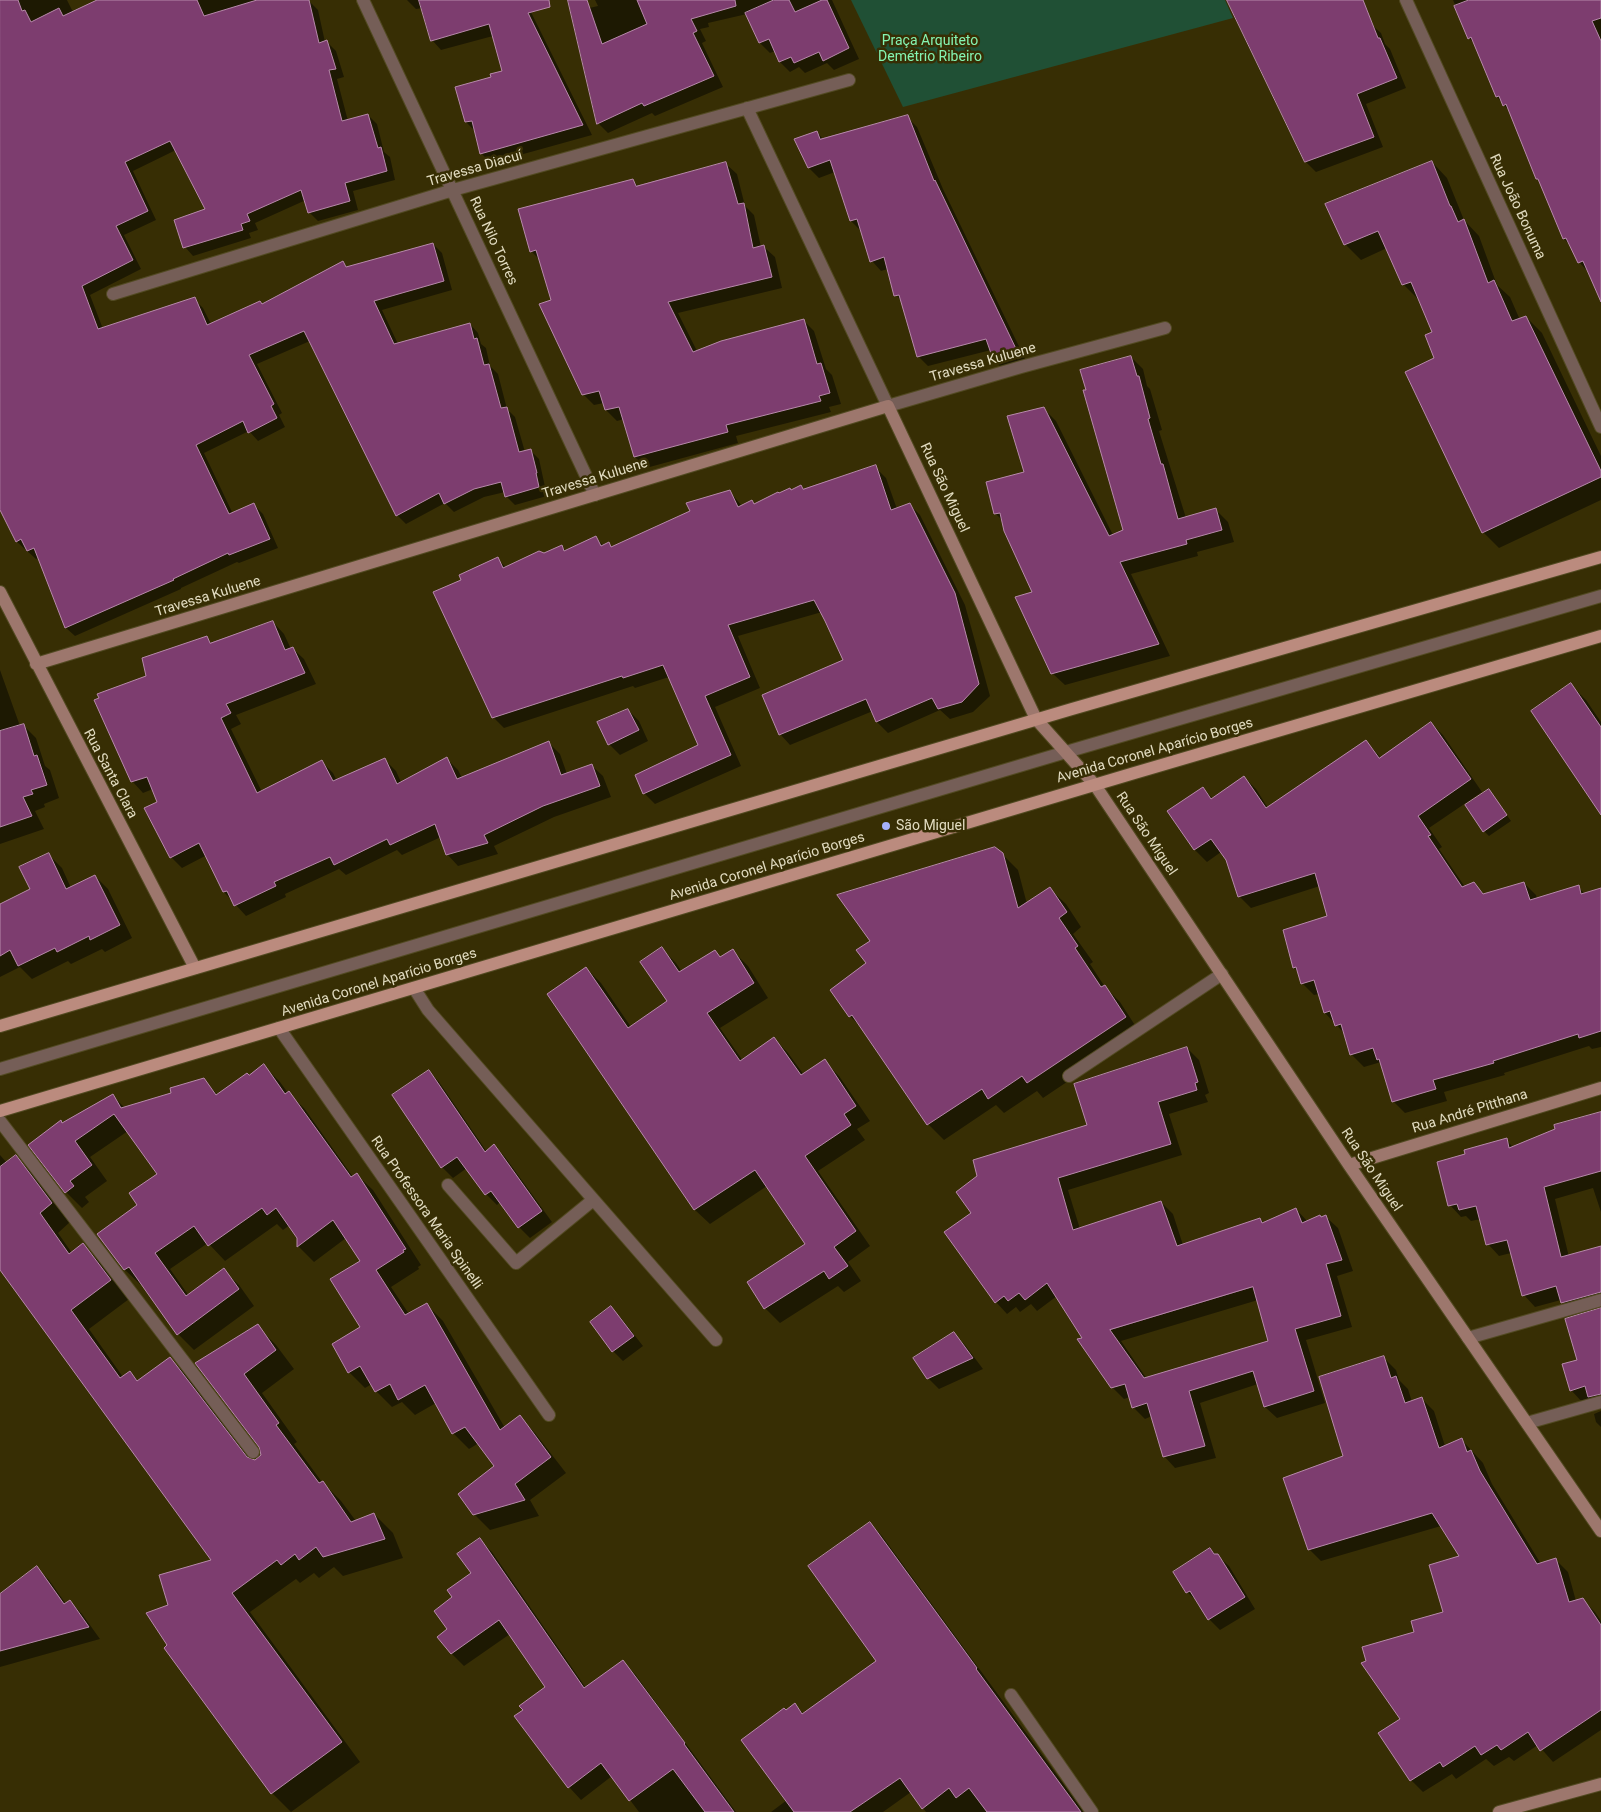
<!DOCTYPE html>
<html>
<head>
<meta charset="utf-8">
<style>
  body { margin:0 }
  canvas { display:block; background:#372e04 }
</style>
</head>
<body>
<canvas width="1601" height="1812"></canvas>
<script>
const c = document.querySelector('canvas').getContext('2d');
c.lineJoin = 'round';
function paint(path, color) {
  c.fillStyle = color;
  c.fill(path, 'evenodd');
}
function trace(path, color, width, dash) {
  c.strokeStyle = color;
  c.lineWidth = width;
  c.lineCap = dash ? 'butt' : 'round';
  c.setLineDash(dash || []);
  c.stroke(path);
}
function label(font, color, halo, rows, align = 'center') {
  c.font = font + ' Roboto,sans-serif';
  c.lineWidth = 5;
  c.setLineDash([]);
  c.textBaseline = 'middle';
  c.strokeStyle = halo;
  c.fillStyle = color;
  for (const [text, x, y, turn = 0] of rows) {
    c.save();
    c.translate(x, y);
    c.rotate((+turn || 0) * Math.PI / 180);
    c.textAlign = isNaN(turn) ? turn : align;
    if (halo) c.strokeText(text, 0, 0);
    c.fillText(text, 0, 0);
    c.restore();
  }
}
paint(new Path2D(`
  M851,0H1225L1233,18L903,107Z`), '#205035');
paint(new Path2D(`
  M0,0H67L73,12L100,0H308L318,10L325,42H327L336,51L344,77L337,79L348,121L368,115L377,124L384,152L390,157L395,180L353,191L358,210L318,221L309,212L306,200L255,223L258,230L249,233L251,238L193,256L185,247L207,210L176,150L133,171L156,220L124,235L141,269L90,295L103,329L194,299L203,308L211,324L262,305L343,263L348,268L433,244L442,253L452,290L382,310L398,344L470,324L478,333L481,344L486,348L490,366L498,374L507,409L515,417L525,452L530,450L539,459L547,496L515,505L506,496L505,492L484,497L454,512L445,503L406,524L397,515L310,341L257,364L282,413L279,415L285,427L258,441L249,431L204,453L233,514L254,505L263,514L278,548L239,563L237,562L181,588V589L75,636L66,628L39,558L36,559L17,542L0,507Z
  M407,0H525L592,135L491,163L481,153L476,132L466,122L503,72L493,36L441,50L432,40L423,8L416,9Z
  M595,0H832L859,59L834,70L827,63L805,73L799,67L790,72L780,62L775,51L770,53L760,43L747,14L708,23L709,27L700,29L706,41L702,43L723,87L655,116L652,113L608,133L598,123L572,12L598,6Z
  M1229,0H1360L1367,9L1373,26L1381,33L1385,44L1390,49L1406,88L1366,104L1383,147L1316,172L1306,162Z
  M1453,0H1601V301L1590,274L1579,262L1571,246L1564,239L1541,183L1537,179L1510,112L1497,97L1476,45L1469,38Z
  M907,117L917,127L943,189L1028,365L1005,371L995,361L991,350L928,366L918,356L903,303L896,295L888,269L881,271L872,261L861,231L851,221L835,172L819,178L809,168L817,132L823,139Z
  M1432,162L1447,178L1464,220L1479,236L1497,285L1510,297L1520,320L1526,317L1542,333L1601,456V500L1499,548L1483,532L1436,359L1434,332L1419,300L1404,285L1387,248L1361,260L1345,244Z
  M726,164L737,174L745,206L754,215L761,247H764L775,257L782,288L678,313L697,351L803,320L814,331L826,369L832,375L841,404L829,407L831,412L736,436L738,443L646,468L635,457L624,419L617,421L606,410L604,403L594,405L583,394L541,261L531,251L632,180L639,187Z
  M1131,357L1143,369L1147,386L1150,389L1162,430L1159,431L1186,518L1216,510L1228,522L1234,542L1197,552L1198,556L1131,574L1170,656L1065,685L1052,673L1034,593L1004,522L995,513L1025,473L1044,409L1056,421L1113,535L1124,531Z
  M875,467L886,478L897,509L909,504L920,515L965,605L990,696L973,712L950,719L940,710L888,733L877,722L873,711L790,745L780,734L844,661L822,612L738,636L760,688L715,707L741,766L655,804L644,793L700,746L669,677L635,688L633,686L504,728L493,717L463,580L497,559L507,568L562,547L566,551L595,537L604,546L609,544L613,548L730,492L742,506L752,501L755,505L801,486L804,490Z
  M273,622L284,634L291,649L292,648L304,659L316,684L236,715L241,724L231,729L262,792L322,762L333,773L337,781L385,760L396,771L401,782L447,759L458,770L462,778L549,743L560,754L567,774L591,765L603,776L611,797L554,817L494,846L498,854L458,866L447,854L441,837L402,855L397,850L346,875L339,869L285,894L286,897L246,916L224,892L207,855L182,868L171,857L159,803L153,789L143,793L132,781L148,677L207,638L212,644Z
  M0,670L20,726L23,725L36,738L45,766L50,770L59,798L44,804L45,807L35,811L44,829L0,844Z
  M1571,685L1586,700L1601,722V804Z
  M628,710L639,721L648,741L620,755L609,744Z
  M1431,723L1443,735L1482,792L1429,828L1442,847L1439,849L1465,887L1474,884L1485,895L1524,883L1536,895L1537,899L1578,887L1585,894L1601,889V1047L1592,1049L1589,1046L1504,1073L1505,1075L1444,1092L1447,1101L1405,1113L1393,1101L1381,1062L1364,1067L1352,1055L1345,1034L1325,1013L1319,994L1314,995L1302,983L1299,973L1294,968L1329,917L1320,886L1251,908L1239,896L1227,860L1221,852L1207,862L1195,850L1169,811L1203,788L1213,799L1244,777L1256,789L1268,808L1366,741L1381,758Z
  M1489,790L1511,821L1489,836L1484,831Z
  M1002,854L1018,870L1027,904L1050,889L1066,904L1081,927L1073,934L1093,962L1090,964L1105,987L1120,1002L1140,1033L1043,1098L1037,1091L1004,1113L996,1105L944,1140L928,1124L863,1029L850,1016L868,964Z
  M49,855L62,868L71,888L95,876L108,889L132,938L105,952L102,949L71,964L68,961L32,979L20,967L0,977V905L31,889Z
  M662,949L676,963L682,972L715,951L721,958L733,951L748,966L768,998L720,1028L743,1061L774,1038L788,1053L804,1075L824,1061L839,1076L870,1121L857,1129L865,1140L818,1171L870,1246L848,1262L861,1281L844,1292L838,1286L780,1323L765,1308L807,1244L767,1186L710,1224L695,1210L548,994L586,968L601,983L631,1027L668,1001Z
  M1187,1048L1199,1060L1209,1093L1205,1095L1208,1102L1169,1114L1182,1155L1068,1190L1080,1229L1161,1202L1173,1214L1183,1245L1260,1219L1264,1223L1296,1209L1308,1222L1326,1217L1338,1228L1353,1271L1337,1276L1352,1327L1306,1340L1325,1403L1277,1418L1265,1407L1258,1384L1200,1403L1216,1458L1175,1468L1164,1456L1152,1416L1145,1419L1133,1407L1130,1397L1124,1399L1112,1387L1057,1296L1037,1311L1031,1304L1020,1312L1016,1307L1007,1314L996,1302L946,1233L1088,1126ZM1258,1300L1269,1341L1147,1379L1121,1341Z
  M264,1066L280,1082L288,1093L304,1108L353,1177L357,1175L373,1190L421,1265L418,1267L419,1269L391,1287L409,1314L427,1305L443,1321L505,1428L520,1417L535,1433L566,1473L530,1500L539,1516L490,1530L474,1514L496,1466L479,1443L469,1449L453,1433L436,1403L415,1415L402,1402L392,1407L376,1391L372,1384L365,1388L349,1372L334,1345L362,1328L361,1261L346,1238L314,1262L298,1246V1237L290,1225L283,1230L277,1224L225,1261L208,1243L170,1269L189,1296L223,1270L239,1285L254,1306L194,1350L178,1334L142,1284L141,1285L125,1270L98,1234L139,1205L159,1174L128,1131L90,1157L107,1181L85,1197L89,1202L82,1208L66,1192L62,1124L113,1096L125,1108L173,1094L203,1080L218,1095Z
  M429,1071L439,1082L487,1152L494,1146L505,1157L552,1222L530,1238L519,1227L500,1202L497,1205L486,1194L467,1168L453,1178L442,1167Z
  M1601,1113V1212L1593,1188L1555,1199L1569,1257L1601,1248V1306L1574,1314L1561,1300L1535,1307L1524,1295L1511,1253L1499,1256L1488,1244L1481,1219L1471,1221L1466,1216L1461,1217L1450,1205L1467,1155L1506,1140L1514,1148Z
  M0,1155L7,1163L15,1156L34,1175L70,1222L58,1233L72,1253L83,1245L102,1264L129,1299L89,1329L123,1377L130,1372L139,1382L170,1359L189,1377L253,1461H255L262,1456L261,1447L197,1364L257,1326L276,1345L294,1369L262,1393L297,1442L294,1444L322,1482L341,1501L356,1521L374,1514L393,1533L403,1558L343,1576L334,1567L319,1578L314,1573L300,1583L296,1579L250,1612L360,1762L291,1812L272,1793L169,1646L170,1606L213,1561L0,1267Z
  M611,1308L621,1318L643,1346L623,1361L613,1351Z
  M1601,1310V1408L1582,1402L1571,1390L1579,1361Z
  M954,1334L965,1345L983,1369L939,1389L928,1378Z
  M1384,1358L1396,1370L1399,1380L1408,1389L1412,1402L1422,1399L1434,1411L1445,1446L1461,1439L1483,1463L1492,1484L1541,1564L1556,1560L1568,1572L1576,1601L1582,1599L1595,1612L1601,1621V1730L1553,1762L1538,1745L1514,1761L1509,1757L1494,1766L1486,1759L1456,1779L1452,1774L1423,1792L1411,1780L1402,1720L1415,1633L1445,1613L1461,1557L1441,1526L1321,1561L1309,1549Z
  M1601,1411V1427L1596,1422L1594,1414Z
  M870,1523L882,1536L1084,1812H926L911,1792L883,1812H771L787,1800L785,1711L794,1705L804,1714L878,1661Z
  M480,1540L492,1552L586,1688L622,1661L635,1674L736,1812H639L612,1776L581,1800L569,1787L524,1711L547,1687L510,1634L464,1666L452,1654L439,1637L449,1630L454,1598L473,1573Z
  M1210,1549L1229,1566L1255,1609L1220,1630L1209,1619L1199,1603L1187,1592Z
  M37,1568L49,1580L66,1604L70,1601L82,1614L100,1639L0,1667V1595Z`), '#0007');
const building = new Path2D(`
  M0,0H18L22,11L25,10L31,22L59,8L63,16L97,0H197L204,16L257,0H309L319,43L327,40L336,69L329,70L342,121L368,114L378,148L381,147L387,171L345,183L350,201L308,213L301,190L247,214L250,221L241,224L243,230L183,248L174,220L205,209L170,141L125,162L148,211L116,226L133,260L82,286L98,329L195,297L207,325L260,301L262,304L343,261L346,267L433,243L444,281L374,301L394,344L470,323L474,339L477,338L484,365L489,364L501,408L507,407L519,452L531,449L537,473H536L539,487L505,497L501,482L474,489L444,504L439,493L396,516L304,331L249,355L274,404L271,406L277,418L248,433L243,421L196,445L229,514L254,503L270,539L229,555L228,553L173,579L174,580L65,628L34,548L27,551L21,539L16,542L0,510Z
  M419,0H549L550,7L528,13L583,125L480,154L472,121L465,122L455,87L491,77L490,74L502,71L489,24L431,41Z
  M568,0H587L602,44L647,24L637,0H735L736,6L691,19L697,31L693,33L714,76L644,106L642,103L597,124Z
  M774,0H789L795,12L822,0H827L849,48L823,61L819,52L794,63L791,57L779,62L769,39L759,43L745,13Z
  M1227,0H1363L1378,38H1380L1397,78L1357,94L1374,137L1305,162Z
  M1469,0H1601V18L1592,21L1601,41V302L1583,261L1578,263L1566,238L1563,239L1538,179H1536L1506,104L1503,106L1499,96L1496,97L1471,37L1468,39L1454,6Z
  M908,115L934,181L935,180L1019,355L994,362L986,339L917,357L899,295L894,296L884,257L870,262L857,219L850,221L830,160L808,168L794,139L817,131L820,139Z
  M1432,161L1450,206H1451L1458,222L1464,219L1488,283L1494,280L1512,321L1526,316L1601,471V477L1482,533L1405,372L1434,358L1425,335L1432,332L1411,282L1402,285L1378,231L1344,245L1325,204Z
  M726,162L738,204L744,203L753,248L764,245L772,277L668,302L693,352L721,341L804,319L817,364L821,363L830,393L819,396L821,401L726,425L728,432L634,457L619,407L605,410L599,391L582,395L539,304L551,300L536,250L530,252L518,209L633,179L636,186Z
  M1131,356L1137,376H1139L1150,418L1148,419L1161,464H1163L1178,519L1216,508L1222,530L1186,540L1187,544L1120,562L1159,644L1051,674L1015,597L1032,592L1004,531L1000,513L994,514L986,482L1024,472L1007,416L1044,407L1109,536L1123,530L1083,390H1086L1080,370Z
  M876,465L891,510L910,503L955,593L979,684L962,702L938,709L932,698L876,722L866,699L779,735L762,695L843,660L825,621L814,600L728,625L750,677L705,696L731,755L643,794L635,775L698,745L663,665L623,678L622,676L492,718L433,592L461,580L459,575L498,557L503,568L539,551L544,553L562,545L564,551L596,536L601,546L609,542L611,547L690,511L686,503L730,490L738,507L752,500L754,504L778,492L779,493L790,488L791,490L801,485L803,489Z
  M273,621L285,650L293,647L305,673L226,704L231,713L221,718L257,793L322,760L333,781L385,758L397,784L447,757L457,779L549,741L561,775L592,764L600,786L543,806L484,835L488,843L446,855L435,824L390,845L387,839L334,865L330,857L274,882L276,886L234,906L227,891L223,892L199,843L170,858L144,808L157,802L147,777L131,782L94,700L99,698L97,694L146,676L142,658L207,636L210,643Z
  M1571,683L1601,727V815L1531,711Z
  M628,709L639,730L608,745L597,722Z
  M1431,722L1471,779L1418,816L1431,835L1428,836L1462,887L1474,882L1483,894L1524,882L1530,900L1579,885L1581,894L1601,888V1031L1579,1038L1578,1034L1493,1061L1494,1063L1433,1080L1436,1089L1392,1102L1379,1059L1377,1060L1373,1048L1350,1055L1341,1024L1335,1026L1330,1011L1324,1013L1314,980L1301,984L1296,967L1293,968L1283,930L1327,916L1315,873L1238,897L1226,860L1211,839L1194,850L1167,811L1203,787L1211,799L1244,776L1266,808L1366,740L1379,758Z
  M24,724L34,756L37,755L47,785L31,790L33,794L23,797L32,816L0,827V731Z
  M1489,789L1507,815L1483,832L1465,805Z
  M995,847L1003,853L1018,908L1050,887L1067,912L1059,918L1078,946L1075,948L1101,987L1105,985L1126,1017L1027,1083L1022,1076L988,1099L982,1089L927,1125L852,1015L849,1017L830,990L866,963L856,950L870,941L837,895Z
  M49,853L66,889L95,875L120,925L90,940L89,936L57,952L55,948L18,966L10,950L0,956V904L30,889L19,867Z
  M662,947L679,972L715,950L720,957L733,949L754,983L707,1013L740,1061L774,1037L801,1075L825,1059L856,1106L844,1114L851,1125L805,1156L856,1231L834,1247L848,1266L829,1279L824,1271L764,1309L747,1282L805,1244L755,1170L694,1210L547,994L586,967L628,1028L667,1001L640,962Z
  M1187,1047L1198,1082L1195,1083L1197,1090L1158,1102L1171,1144L1058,1178L1073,1230L1161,1201L1177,1246L1260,1218L1262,1223L1296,1208L1302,1223L1320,1215L1321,1217L1326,1215L1342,1260L1326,1264L1341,1316L1295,1329L1314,1391L1264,1407L1253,1371L1189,1391L1205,1446L1163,1457L1147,1403L1132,1408L1125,1384L1111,1388L1077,1339L1082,1338L1047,1283L1025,1300L1019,1293L1008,1301L1004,1296L995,1303L944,1232L971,1213L956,1192L977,1176L973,1160L1087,1125L1074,1084ZM1253,1287L1268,1341L1231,1352L1144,1378L1110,1330Z
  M264,1064L285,1094L289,1091L351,1177L357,1173L406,1249L403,1250L404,1252L376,1270L405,1315L427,1303L500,1430L520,1415L551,1457L515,1484L525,1500L473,1515L458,1494L494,1466L465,1427L452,1434L425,1385L398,1400L390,1384L375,1392L360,1366L348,1373L332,1344L360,1327L330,1279L360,1261L333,1220L297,1247V1238L276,1208L267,1215L262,1208L208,1246L194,1226L155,1253L186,1296L224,1268L239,1289L177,1335L129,1267L124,1270L97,1234L137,1205L129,1193L157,1174L114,1114L75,1141L92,1165L70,1181L74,1186L65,1193L28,1145L61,1120L62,1123L113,1094L121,1108L171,1093L170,1088L204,1078L216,1095L247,1073L249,1075Z
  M429,1070L485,1152L494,1144L542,1211L518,1228L491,1191L485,1195L457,1157L441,1168L392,1095Z
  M1601,1112V1171L1544,1187L1561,1257L1601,1246V1292L1561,1303L1556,1286L1522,1296L1507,1240L1486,1245L1476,1206L1459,1210L1457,1204L1448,1206L1437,1162L1465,1154L1464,1150L1507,1138L1509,1148L1555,1129L1554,1125Z
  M16,1155L52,1203L40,1213L69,1254L83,1243L111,1280L71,1310L120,1378L130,1371L137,1381L170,1357L247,1457L255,1460L261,1455L259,1447L195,1363L258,1324L276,1350L244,1374L279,1423L276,1425L319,1483L323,1481L351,1522L374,1513L385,1539L323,1557L316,1547L299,1560L295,1554L281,1565L277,1560L232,1593L342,1742L271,1794L164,1648L167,1645L146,1613L168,1605L159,1575L211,1560L0,1270V1167Z
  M611,1306L634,1336L612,1352L590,1322Z
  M1601,1308V1394L1588,1397L1585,1386L1570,1391L1562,1364L1577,1360L1565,1319Z
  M954,1332L973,1358L927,1379L913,1358Z
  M1384,1356L1391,1378L1396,1376L1405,1403L1422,1397L1439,1448L1462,1438L1467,1452L1471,1450L1480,1471L1537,1564L1556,1558L1569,1602L1583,1598L1601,1625V1710L1540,1751L1528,1732L1501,1750L1497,1745L1481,1755L1475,1746L1443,1767L1440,1762L1410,1781L1378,1733L1400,1719L1361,1663L1366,1661L1362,1647L1414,1632L1411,1621L1443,1612L1429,1565L1459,1556L1432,1513L1308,1550L1283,1478L1343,1456L1319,1377Z
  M870,1522L977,1668L976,1669L1081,1812H987L969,1788L956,1798L949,1788L922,1809L900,1778L850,1812H794L741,1740L784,1708L786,1710L795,1703L802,1714L876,1661L808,1566Z
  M480,1538L584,1688L623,1660L685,1743L684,1744L734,1812H705L673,1769L629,1801L601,1763L568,1788L514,1716L523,1710L519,1706L545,1687L499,1620L451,1654L437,1637L447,1629L434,1611L452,1597L447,1590L471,1573L457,1554Z
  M1210,1548L1214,1554H1218L1245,1597L1208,1620L1190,1591L1186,1593L1173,1572Z
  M37,1566L64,1604L70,1600L89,1627L0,1651V1594Z`);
paint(building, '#7d3d6f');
trace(building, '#b789ab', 1);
const lane = new Path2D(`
  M414,988L428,1010L716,1340
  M0,1069L1066,752L1601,596
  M448,1185L516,1263L593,1200
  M1011,1695L1092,1812`);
const street = new Path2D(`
  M363,0L595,495
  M1406,0L1601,427
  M747,108L888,406L1021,367L1165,328
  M113,294L453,190L849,80
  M279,1028L549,1415
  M1069,1076L1222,974
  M0,1121L253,1452
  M1468,1338L1601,1300
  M1527,1423L1601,1402`);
const secondary = new Path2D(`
  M0,592L195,968
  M36,664L888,406L1036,719L1095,785L1349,1165L1601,1531
  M1349,1165L1601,1088
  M1499,1812L1601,1784`);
const primary = new Path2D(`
  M0,1026L1072,709L1601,557
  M0,1111L1131,774L1601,636`);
trace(lane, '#524a22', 14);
trace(street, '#524a22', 14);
trace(secondary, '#524a22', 14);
trace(primary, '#524a22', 14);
trace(lane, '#755e57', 12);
trace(street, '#755e57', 12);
trace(secondary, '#9d776d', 12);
trace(primary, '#bb8b7e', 12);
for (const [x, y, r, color] of [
  [886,826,5,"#a5b1fc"]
]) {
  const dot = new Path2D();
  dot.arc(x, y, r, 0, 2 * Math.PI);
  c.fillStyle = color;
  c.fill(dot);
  trace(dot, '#372e04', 2);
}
label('14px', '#84f3b2', '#372e04', [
  ["Praça Arquiteto",930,41],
  ["Demétrio Ribeiro",930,57]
]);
label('14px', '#e2dcc1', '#372e04', [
  ["Travessa Diacuí",475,169,-16],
  ["Rua João Bonuma",1517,207,65],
  ["Rua Nilo Torres",493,241,65],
  ["Travessa Kuluene",983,363,-16],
  ["Travessa Kuluene",595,479,-17],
  ["Rua São Miguel",944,488,65],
  ["Travessa Kuluene",208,597,-17],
  ["Avenida Coronel Aparício Borges",1155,751,-16],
  ["Rua Santa Clara",110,774,62],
  ["Rua São Miguel",1146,834,56],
  ["Avenida Coronel Aparício Borges",767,867,-17],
  ["Avenida Coronel Aparício Borges",379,983,-17],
  ["Rua André Pitthana",1470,1112,-17],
  ["Rua São Miguel",1371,1170,56],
  ["Rua Professora Maria Spinelli",426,1213,55]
]);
label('14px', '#e2dcc1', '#372e04', [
  ["São Miguel",896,826]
], 'left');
</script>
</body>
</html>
